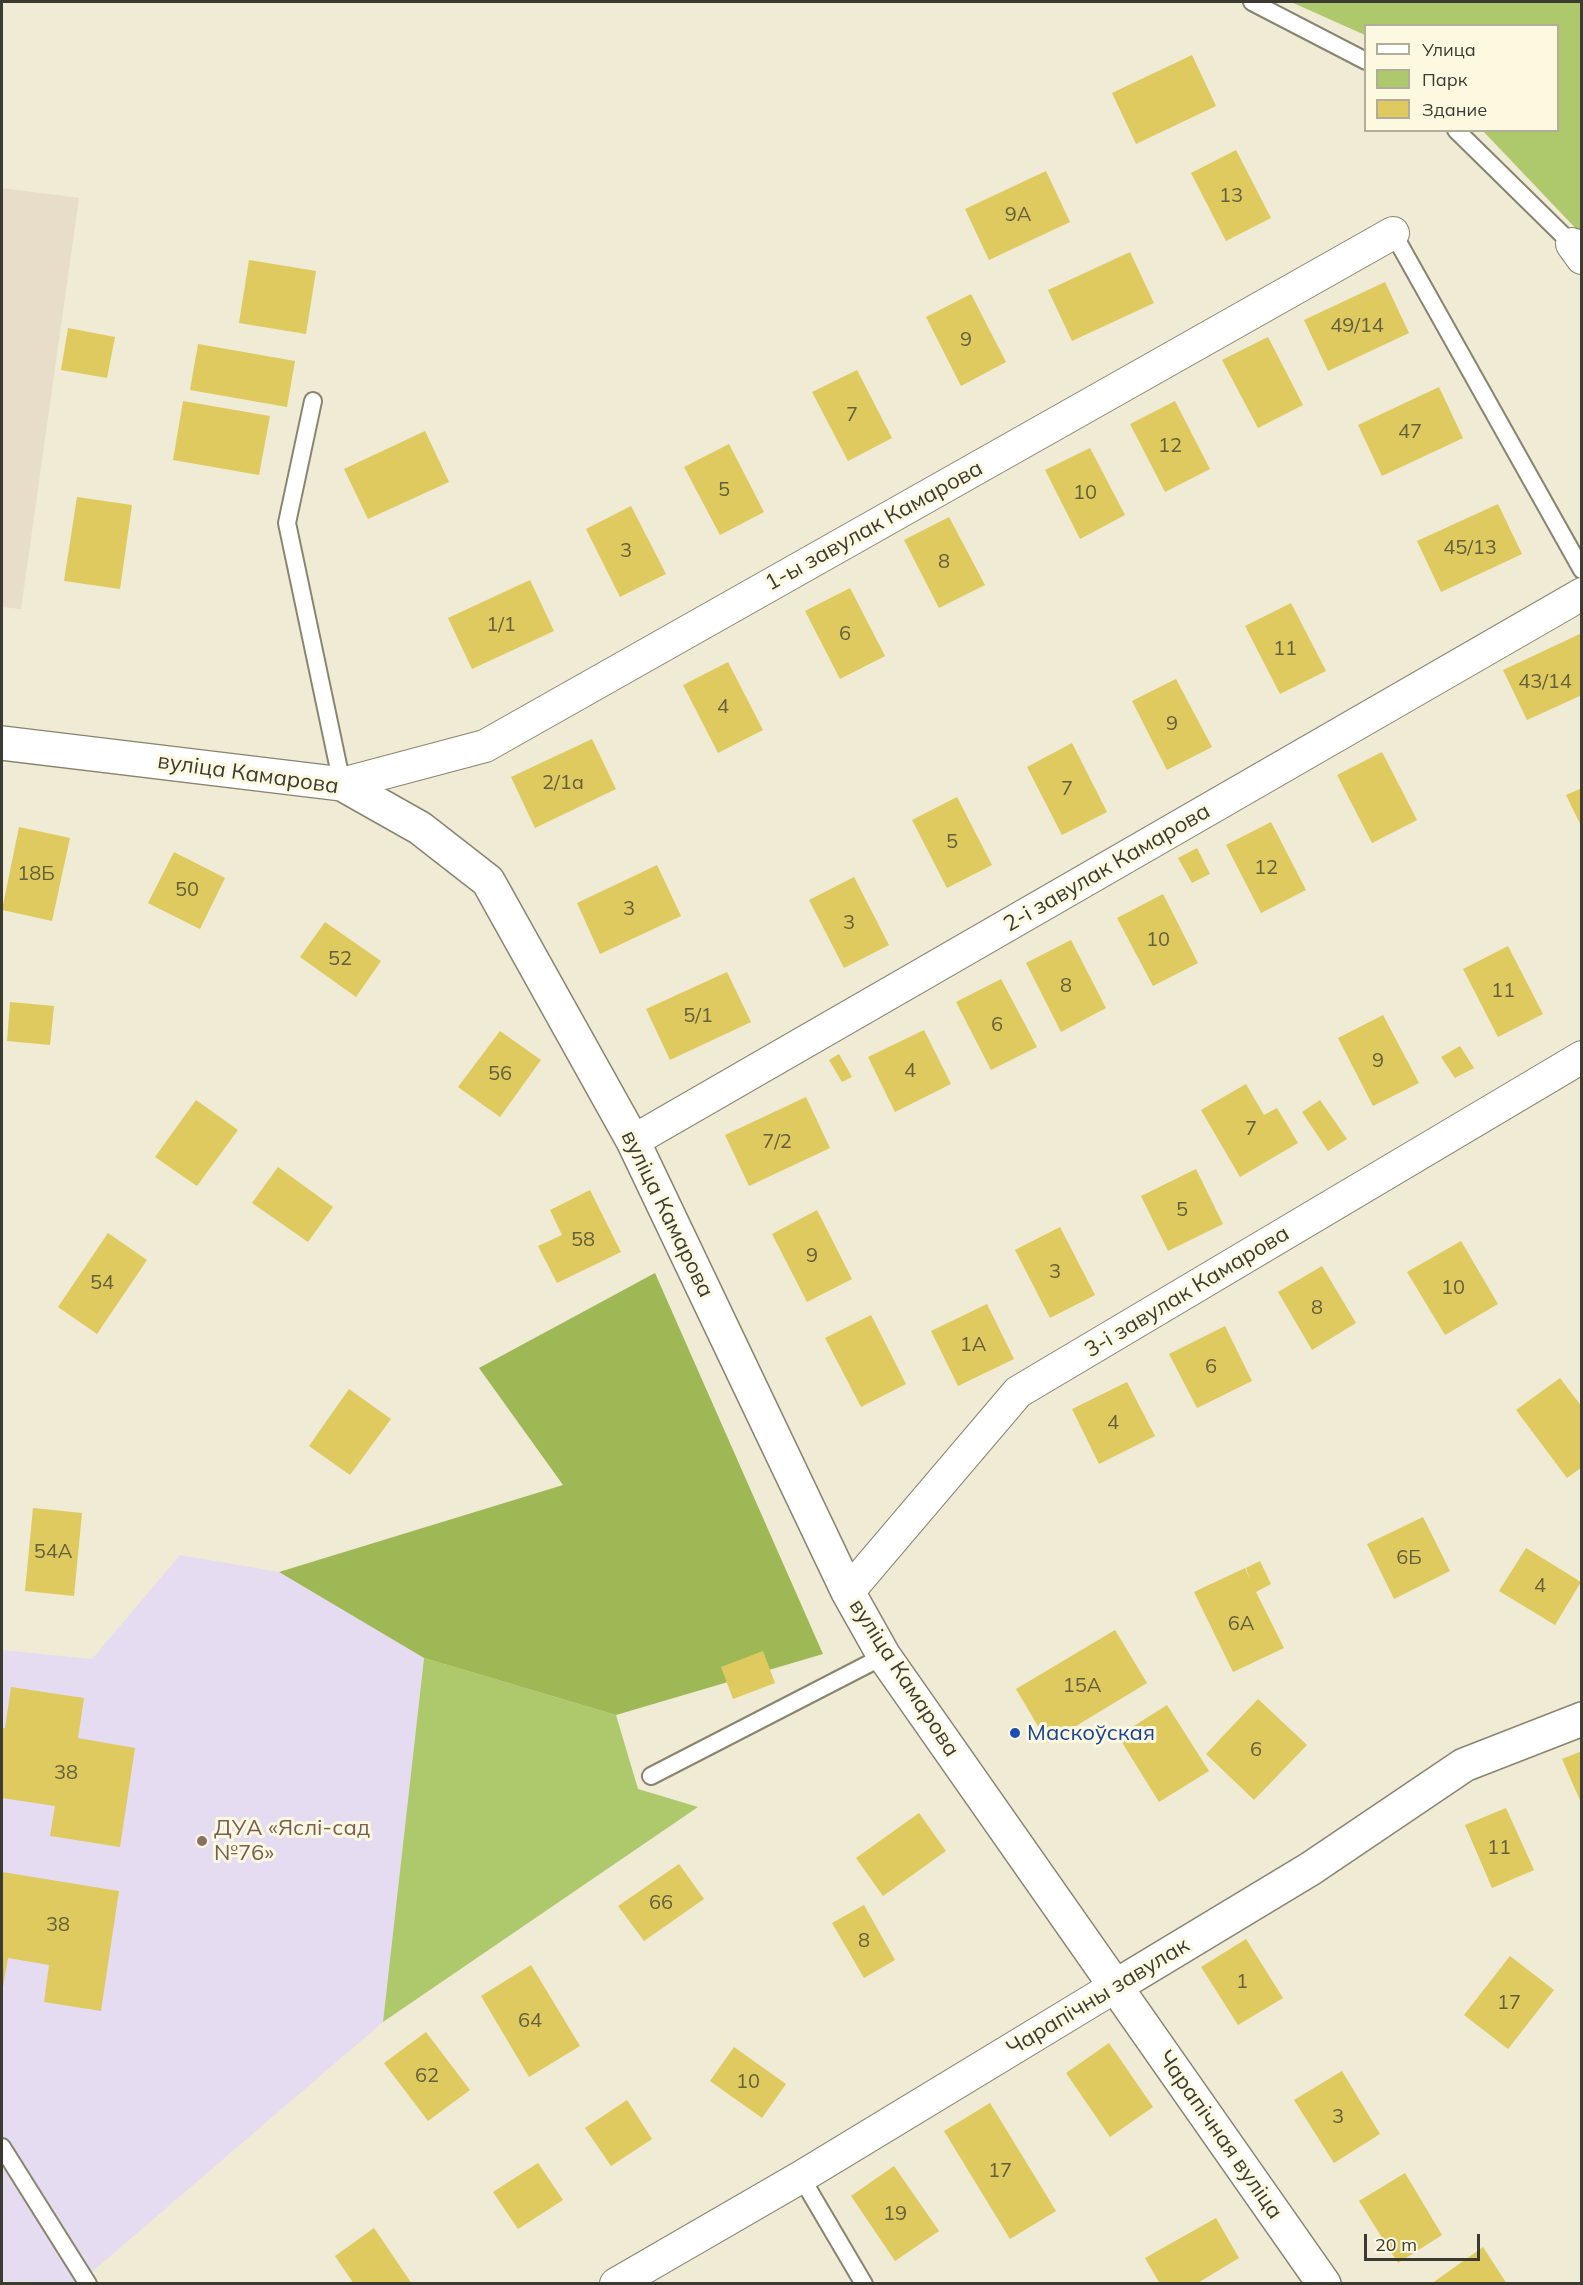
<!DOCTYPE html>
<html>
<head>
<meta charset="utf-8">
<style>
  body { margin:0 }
  #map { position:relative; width:1583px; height:2285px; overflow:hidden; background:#efebd4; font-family:Mulish,sans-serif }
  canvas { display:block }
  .frame { position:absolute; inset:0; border:3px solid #3c3b31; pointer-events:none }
  .legend { position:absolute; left:1364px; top:24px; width:195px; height:108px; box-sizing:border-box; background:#fdf9e1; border:2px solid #b0ad9b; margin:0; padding:8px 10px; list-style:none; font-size:18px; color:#3c3b31 }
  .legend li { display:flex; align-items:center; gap:12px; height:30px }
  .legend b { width:30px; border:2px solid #b0ad9b }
  .scale { position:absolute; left:1364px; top:2234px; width:116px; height:27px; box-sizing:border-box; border:3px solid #3c3b31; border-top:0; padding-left:8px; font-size:18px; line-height:21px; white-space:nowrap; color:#3c3b31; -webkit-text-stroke:4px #fdf9e1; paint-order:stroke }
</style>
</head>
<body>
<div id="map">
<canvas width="1583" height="2285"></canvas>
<div class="frame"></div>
<ul class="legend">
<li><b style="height:8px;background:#fff"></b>Улица</li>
<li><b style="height:16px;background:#aec86c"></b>Парк</li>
<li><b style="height:16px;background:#deca5f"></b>Здание</li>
</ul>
<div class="scale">20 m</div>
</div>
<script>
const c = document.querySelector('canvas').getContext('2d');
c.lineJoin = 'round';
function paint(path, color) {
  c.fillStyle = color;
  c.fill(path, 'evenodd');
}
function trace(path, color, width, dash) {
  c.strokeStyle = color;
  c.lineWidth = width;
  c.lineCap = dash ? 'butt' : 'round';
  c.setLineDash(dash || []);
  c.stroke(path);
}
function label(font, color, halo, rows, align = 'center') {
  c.font = font + ' Mulish,sans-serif';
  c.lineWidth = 6;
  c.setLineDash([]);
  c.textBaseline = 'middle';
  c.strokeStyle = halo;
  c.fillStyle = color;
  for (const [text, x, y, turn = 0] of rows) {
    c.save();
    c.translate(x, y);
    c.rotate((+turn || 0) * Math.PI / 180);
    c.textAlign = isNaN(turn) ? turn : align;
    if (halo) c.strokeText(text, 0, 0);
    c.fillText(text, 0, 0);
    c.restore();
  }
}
paint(new Path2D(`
  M2,188L79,198L21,609L2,607Z`), '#e7ddc8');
paint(new Path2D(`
  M180,1555L279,1572L424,1658L383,2022L79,2283L2,2281V1650L92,1659Z`), '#e6dcf1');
paint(new Path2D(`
  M1291,2H1581V234L1483,131L1558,130V26H1366L1365,35Z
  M424,1658L616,1715L638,1789L698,1807L383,2022Z`), '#aec86c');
paint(new Path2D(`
  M655,1273L823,1654L616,1715L424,1658L279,1572L563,1485L479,1368Z`), '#9eb855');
paint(new Path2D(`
  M1192,55L1216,106L1136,144L1112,93Z
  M1236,150L1271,218L1226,241L1191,173Z
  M1046,171L1070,222L989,260L965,209Z
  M1130,252L1154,303L1072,341L1048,290Z
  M249,260L316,271L306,334L239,323Z
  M1385,282L1409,333L1328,371L1304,320Z
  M971,294L1006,362L961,386L926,317Z
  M68,328L115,337L107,378L61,370Z
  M1268,337L1303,405L1258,428L1222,360Z
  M198,344L295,361L287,407L190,390Z
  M857,370L892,438L848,461L812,392Z
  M1439,387L1463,438L1382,476L1358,425Z
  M183,401L270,416L259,475L173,460Z
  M1175,401L1210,469L1165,492L1130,424Z
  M425,431L449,482L368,519L344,469Z
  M729,444L764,512L720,535L684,467Z
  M1090,448L1125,515L1080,539L1045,470Z
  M77,497L132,505L120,589L64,581Z
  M1498,504L1522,554L1441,592L1417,541Z
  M631,506L666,574L620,597L586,529Z
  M949,517L985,585L939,608L904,540Z
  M530,580L554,631L472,669L448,618Z
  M850,588L885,656L840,679L805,611Z
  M1291,603L1326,671L1280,694L1245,626Z
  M1582,633V695L1527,720L1503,670Z
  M728,662L763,730L718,753L683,685Z
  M1176,679L1212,747L1167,770L1132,701Z
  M592,739L616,789L535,828L511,777Z
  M1072,743L1107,812L1062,835L1027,767Z
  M1382,752L1417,820L1372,843L1337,775Z
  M1582,788V828L1566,795Z
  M957,797L992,865L947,888L912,820Z
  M1271,822L1306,890L1261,913L1226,845Z
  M19,827L70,838L52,921L2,910Z
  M1197,848L1210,874L1192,883L1178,858Z
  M174,852L225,878L200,929L148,903Z
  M657,865L681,916L600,954L577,903Z
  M854,877L889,945L844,968L809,900Z
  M1163,894L1198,963L1153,986L1117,918Z
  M325,922L381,961L356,997L300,957Z
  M1071,940L1106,1008L1061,1032L1026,963Z
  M1508,946L1543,1014L1498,1037L1463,969Z
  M727,972L751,1022L670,1060L646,1009Z
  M1001,979L1037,1047L991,1070L956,1002Z
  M10,1002L54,1006L50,1045L7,1041Z
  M1383,1015L1419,1083L1373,1106L1338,1038Z
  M924,1030L951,1084L895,1112L868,1057Z
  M500,1031L541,1060L500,1117L458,1087Z
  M1460,1046L1474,1068L1455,1078L1441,1057Z
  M839,1054L852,1077L842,1082L829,1060Z
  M1246,1084L1264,1115L1277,1108L1298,1143L1240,1177L1201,1110Z
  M806,1097L830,1148L749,1186L725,1135Z
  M196,1100L238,1130L197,1186L155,1157Z
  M1320,1100L1347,1139L1328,1151L1302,1112Z
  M278,1167L333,1207L308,1242L252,1203Z
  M1196,1169L1223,1224L1168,1251L1141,1196Z
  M590,1190L621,1252L557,1283L538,1246L562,1235L550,1210Z
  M817,1210L852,1279L807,1302L772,1234Z
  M1060,1227L1095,1295L1050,1318L1015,1250Z
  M108,1233L147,1260L97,1334L58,1307Z
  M1461,1241L1498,1304L1445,1335L1407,1272Z
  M1322,1266L1356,1323L1312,1350L1278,1292Z
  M987,1304L1014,1359L958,1386L931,1331Z
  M871,1315L906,1384L861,1407L825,1338Z
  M1225,1326L1252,1381L1197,1408L1169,1354Z
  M1560,1378L1582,1407V1467L1567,1478L1516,1410Z
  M1127,1382L1155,1436L1099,1464L1072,1409Z
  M349,1389L391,1419L350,1475L309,1446Z
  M33,1508L82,1513L74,1596L25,1591Z
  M1423,1517L1450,1571L1394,1599L1367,1544Z
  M1526,1548L1581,1582L1555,1625L1499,1591Z
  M1260,1561L1271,1584L1256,1592L1284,1648L1233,1672L1194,1592L1245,1568L1250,1580L1246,1568Z
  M1115,1630L1147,1683L1048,1743L1016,1689Z
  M763,1651L775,1683L733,1699L721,1667Z
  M11,1687L84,1698L78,1738L135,1748L120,1847L50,1836L55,1806L2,1798V1728H5Z
  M1258,1699L1307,1745L1254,1800L1206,1754Z
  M1167,1705L1209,1771L1159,1802L1118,1736Z
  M1582,1751V1805L1562,1759Z
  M1506,1808L1534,1870L1492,1888L1465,1825Z
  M919,1813L946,1851L883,1896L856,1858Z
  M679,1864L704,1899L644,1941L618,1906Z
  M2,1872L119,1891L101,2011L44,2002L49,1965L8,1958L2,1993Z
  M864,1905L895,1960L864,1978L832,1923Z
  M1246,1939L1283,1998L1238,2025L1201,1967Z
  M1510,1956L1554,1990L1508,2049L1464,2015Z
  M531,1965L580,2046L529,2077L481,1996Z
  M426,2032L470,2090L428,2121L384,2063Z
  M1109,2043L1153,2107L1110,2137L1066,2073Z
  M734,2047L786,2084L762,2118L710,2081Z
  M1342,2071L1380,2134L1334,2163L1294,2100Z
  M627,2100L652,2139L611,2166L585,2128Z
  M990,2103L1056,2211L1010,2239L944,2131Z
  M538,2163L563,2200L518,2229L493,2192Z
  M894,2166L939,2231L895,2261L851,2196Z
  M1405,2173L1442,2235L1398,2263L1359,2201Z
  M1216,2218L1239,2258L1196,2284H1160L1145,2258Z
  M374,2228L412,2284H354L335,2256Z
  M1483,2247L1507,2284H1431Z`), '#deca5f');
const service = new Path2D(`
  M1252,2L1366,61
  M1456,130L1572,244
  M1393,233L1582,570
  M313,401L287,523L342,784
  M651,1776L884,1656
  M2,2147L88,2284
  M801,2177L864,2284`);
const minor = new Path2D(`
  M1572,244L1582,258
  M342,784L485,746L1393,233
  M633,1141L1582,594
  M848,1592L1018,1392L1582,1057
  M616,2284L801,2177L1116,1986`);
const tertiary = new Path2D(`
  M2,743L342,784L420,828L488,881L633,1141L848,1592L884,1656L1324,2284
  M1116,1986L1310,1869L1464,1765L1582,1719`);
trace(service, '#88846e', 20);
trace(minor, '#88846e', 34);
trace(tertiary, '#88846e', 36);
trace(service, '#fff', 16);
trace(minor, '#fff', 32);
trace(tertiary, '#fff', 33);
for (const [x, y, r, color] of [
  [1015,1733,6,"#1a4fb4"],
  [202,1841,6,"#8d6e63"]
]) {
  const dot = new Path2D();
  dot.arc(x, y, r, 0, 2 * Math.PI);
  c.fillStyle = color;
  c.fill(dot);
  trace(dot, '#fdf9e1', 2);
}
label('20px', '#645f3c', null, [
  ["13",1231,196],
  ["9А",1018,215],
  ["49/14",1357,326],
  ["9",966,340],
  ["7",852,415],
  ["47",1410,432],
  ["12",1170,446],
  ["5",724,490],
  ["10",1085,493],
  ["45/13",1470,548],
  ["3",626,551],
  ["8",944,562],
  ["1/1",501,625],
  ["6",845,634],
  ["11",1285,649],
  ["43/14",1545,682],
  ["4",723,707],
  ["9",1172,724],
  ["2/1а",563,783],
  ["7",1067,789],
  ["5",952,842],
  ["12",1266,868],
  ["18Б",36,874],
  ["50",187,890],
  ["3",629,909],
  ["3",849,923],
  ["10",1158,940],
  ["52",340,959],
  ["8",1066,986],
  ["11",1503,991],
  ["5/1",698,1016],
  ["6",997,1025],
  ["9",1378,1061],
  ["4",910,1071],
  ["56",500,1074],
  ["7",1251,1129],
  ["7/2",777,1142],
  ["5",1182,1210],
  ["58",583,1240],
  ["9",812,1256],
  ["3",1055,1272],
  ["54",102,1283],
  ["10",1453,1288],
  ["8",1317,1308],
  ["1А",973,1345],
  ["6",1211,1367],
  ["4",1113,1423],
  ["54А",53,1552],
  ["6Б",1409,1558],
  ["4",1540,1586],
  ["6А",1241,1624],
  ["15А",1082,1686],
  ["6",1256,1750],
  ["38",66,1773],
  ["11",1499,1848],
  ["66",661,1903],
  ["38",58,1925],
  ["8",864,1941],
  ["1",1242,1982],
  ["17",1509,2003],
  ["64",530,2021],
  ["62",427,2076],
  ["10",748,2082],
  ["3",1338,2117],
  ["17",1000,2171],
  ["19",895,2214]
]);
label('22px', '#3c3b31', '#fdf9e1', [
  ["1-ы завулак Камарова",874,526,-29],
  ["вуліца Камарова",248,774,8],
  ["2-і завулак Камарова",1107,868,-30],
  ["вуліца Камарова",667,1214,64],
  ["3-і завулак Камарова",1187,1292,-31],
  ["вуліца Камарова",904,1678,57],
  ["Чарапічны завулак",1098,1997,-31],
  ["Чарапічная вуліца",1220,2135,55]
]);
label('22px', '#164399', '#fdf9e1', [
  ["Маскоўская",1027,1733]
], 'left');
label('22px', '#785e54', '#fdf9e1', [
  ["ДУА «Яслі-сад",214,1828],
  ["№76»",214,1853]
], 'left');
</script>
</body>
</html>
